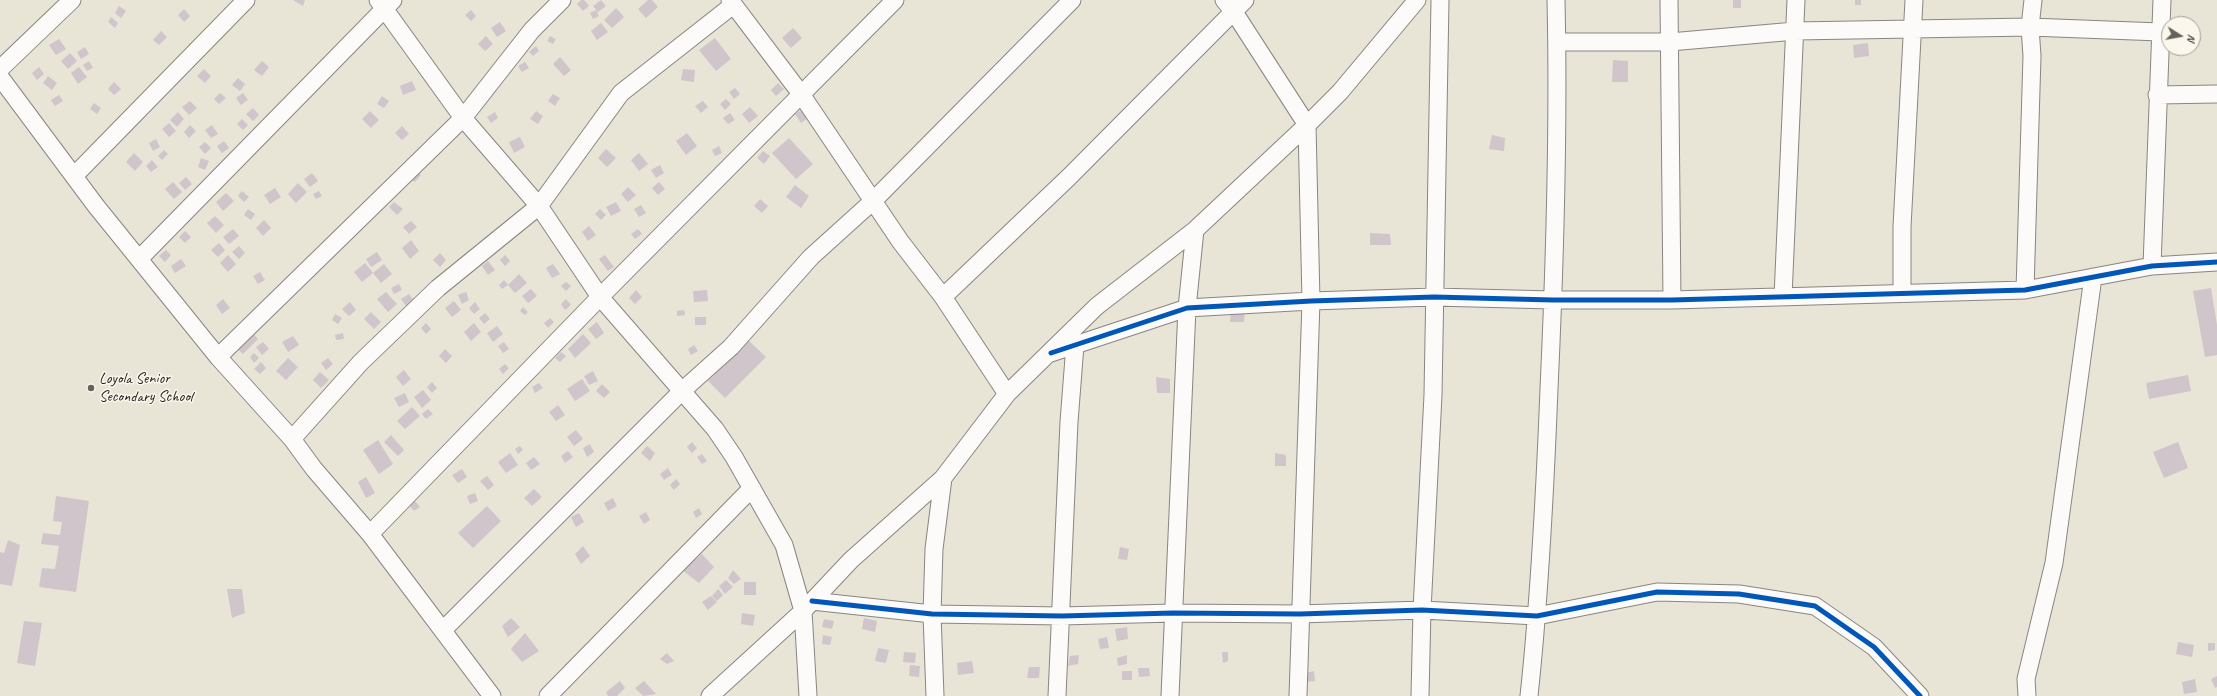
<!DOCTYPE html>
<html>
<head>
<meta charset="utf-8">
<style>
  body { margin:0 }
  #map { position:relative; width:2217px; height:696px; overflow:hidden; background:#e8e4d6; font-family:Caveat,sans-serif }
  canvas { display:block }
  .north { position:absolute; left:2161px; top:16px; width:40px; height:40px; box-sizing:border-box; background:#fbf7ec; border:1px solid #a29f99; border-radius:50%; rotate:101deg; font-size:11px; font-weight:700; line-height:16px; text-align:center; color:#1c1c1c }
  .north::after { content:''; display:block; margin:auto; width:14px; height:18px; background:#63625d; clip-path:polygon(50% 0,100% 100%,50% 72%,0 100%) }
</style>
</head>
<body>
<div id="map">
<canvas width="2217" height="696"></canvas>
<div class="north">N</div>
</div>
<script>
const c = document.querySelector('canvas').getContext('2d');
c.lineJoin = 'round';
function paint(path, color) {
  c.fillStyle = color;
  c.fill(path, 'evenodd');
}
function trace(path, color, width, dash) {
  c.strokeStyle = color;
  c.lineWidth = width;
  c.lineCap = dash ? 'butt' : 'round';
  c.setLineDash(dash || []);
  c.stroke(path);
}
function label(font, color, halo, rows, align = 'center') {
  c.font = font + ' Caveat,sans-serif';
  c.lineWidth = 3;
  c.setLineDash([]);
  c.textBaseline = 'middle';
  c.strokeStyle = halo;
  c.fillStyle = color;
  for (const [text, x, y, turn = 0] of rows) {
    c.save();
    c.translate(x, y);
    c.rotate((+turn || 0) * Math.PI / 180);
    c.textAlign = isNaN(turn) ? turn : align;
    if (halo) c.strokeText(text, 0, 0);
    c.fillText(text, 0, 0);
    c.restore();
  }
}
paint(new Path2D(`
  M293,0H305L303,6Z
  M581,0H584L589,6L583,11L577,4Z
  M601,0L606,6L598,12L593,6Z
  M648,0H652L658,7L646,18L638,9Z
  M1733,0H1741V8H1733Z
  M1855,0H1861V5H1855Z
  M119,6L126,11L121,18L115,13Z
  M616,8L624,17L612,28L604,20Z
  M184,9L190,16L184,22L178,15Z
  M471,10L476,16L471,21L465,15Z
  M596,10L599,16L593,19L590,13Z
  M111,17L118,23L115,28L108,22Z
  M500,22L506,31L497,37L491,28Z
  M601,23L608,32L597,40L591,31Z
  M793,28L802,38L791,48L782,38Z
  M161,31L167,37L159,45L153,40Z
  M486,36L493,44L485,51L478,44Z
  M550,36L556,39L553,44L547,41Z
  M715,38L731,59L716,71L699,50Z
  M59,39L66,49L56,55L49,45Z
  M1868,43L1869,56L1854,58L1853,45Z
  M536,46L539,51L533,56L529,52Z
  M85,47L89,54L81,59L77,52Z
  M70,53L77,61L68,69L61,61Z
  M560,57L571,70L564,76L553,64Z
  M1613,60L1628,61V82H1612Z
  M89,61L93,68L87,71L83,65Z
  M262,61L269,67L262,76L254,70Z
  M525,62L529,68L522,72L518,66Z
  M39,67L44,74L37,80L32,73Z
  M79,67L87,77L78,84L71,73Z
  M204,69L211,76L205,83L197,76Z
  M683,69L695,70L694,82L681,80Z
  M48,76L57,83L52,90L43,83Z
  M238,78L245,84L240,91L232,85Z
  M412,81L416,90L403,95L400,86Z
  M114,82L121,89L114,95L108,89Z
  M778,83L784,89L776,96L771,90Z
  M735,88L740,94L734,99L729,92Z
  M220,93L226,98L219,104L214,99Z
  M243,93L248,100L241,105L236,98Z
  M553,94L560,98L555,106L548,101Z
  M59,95L63,101L55,106L51,100Z
  M382,96L389,101L384,108L377,104Z
  M726,99L731,104L725,110L720,104Z
  M190,101L197,108L189,115L182,107Z
  M703,101L708,107L701,113L695,106Z
  M94,103L101,108L97,114L90,109Z
  M750,107L758,116L749,123L742,114Z
  M253,108L259,115L253,121L246,114Z
  M803,109L809,117L801,123L795,114Z
  M370,111L379,120L371,128L362,119Z
  M536,111L543,116L538,124L530,119Z
  M178,112L184,119L177,127L170,120Z
  M495,112L498,118L491,123L487,117Z
  M730,113L735,120L728,124L723,118Z
  M242,119L248,125L243,130L237,124Z
  M169,123L176,131L169,137L162,129Z
  M190,125L196,131L189,138L184,132Z
  M212,125L218,134L211,138L205,130Z
  M402,126L409,134L402,140L395,133Z
  M687,133L697,146L686,155L676,141Z
  M1492,135L1505,138L1504,151L1489,149Z
  M520,137L525,147L514,153L509,142Z
  M789,138L813,164L796,179L772,153Z
  M156,139L160,147L153,151L149,143Z
  M224,141L229,148L222,153L217,146Z
  M205,142L211,148L205,154L199,147Z
  M719,146L722,153L715,156L712,150Z
  M606,149L616,158L607,167L598,158Z
  M164,150L168,154L162,160L158,156Z
  M763,151L770,156L764,164L757,158Z
  M134,153L143,162L135,171L126,162Z
  M639,153L648,164L639,171L631,160Z
  M201,158L209,161L205,170L198,167Z
  M152,160L158,167L151,172L146,166Z
  M660,165L664,173L656,178L651,170Z
  M413,167L421,175L415,182L406,175Z
  M312,173L318,181L310,187L304,179Z
  M186,177L192,184L185,190L179,183Z
  M173,182L182,192L174,199L165,189Z
  M659,182L665,189L658,195L652,188Z
  M298,183L307,192L296,203L288,194Z
  M795,185L809,196L801,208L786,197Z
  M628,187L636,195L628,202L621,194Z
  M275,188L281,197L270,204L264,195Z
  M242,191L249,197L244,202L238,196Z
  M319,191L322,196L316,199L313,194Z
  M226,193L234,201L223,211L216,202Z
  M760,199L768,206L762,213L754,206Z
  M394,202L403,209L397,215L389,207Z
  M616,202L621,211L611,216L606,207Z
  M641,205L646,213L639,217L634,209Z
  M248,209L255,214L251,220L244,215Z
  M600,209L606,215L601,220L595,214Z
  M215,216L224,225L216,233L207,223Z
  M264,220L271,228L263,236L256,228Z
  M411,221L417,227L409,234L403,227Z
  M589,226L596,235L588,241L582,232Z
  M233,229L239,236L229,244L223,237Z
  M638,229L642,234L635,239L631,234Z
  M185,231L191,237L185,243L179,237Z
  M1370,233L1390,234L1391,245H1370Z
  M411,240L419,251L410,259L402,248Z
  M219,243L225,250L218,257L211,250Z
  M239,246L245,253L239,259L232,252Z
  M166,250L171,255L165,262L159,256Z
  M377,252L382,260L371,267L366,259Z
  M440,253L446,260L440,267L433,260Z
  M228,255L236,264L228,272L220,263Z
  M505,255L510,261L505,266L500,260Z
  M605,255L614,267L608,271L599,259Z
  M181,259L186,266L175,273L171,266Z
  M488,261L495,270L488,275L482,266Z
  M365,263L373,273L362,282L354,272Z
  M384,264L392,274L381,283L373,273Z
  M553,264L560,274L552,278L546,268Z
  M260,272L265,280L258,284L253,276Z
  M519,274L527,283L515,293L508,285Z
  M504,280L508,285L502,289L499,285Z
  M566,282L571,286L566,291L561,286Z
  M399,284L402,290L394,294L391,288Z
  M2211,288L2217,325V355L2205,357L2193,291Z
  M531,289L537,296L528,303L522,296Z
  M636,290L642,297L635,304L629,298Z
  M707,290L708,301L694,302L693,291Z
  M386,292L397,304L388,312L377,299Z
  M466,292L469,300L462,304L458,295Z
  M409,294L414,301L406,306L401,299Z
  M223,299L230,308L222,314L216,305Z
  M566,299L571,305L565,310L561,304Z
  M454,301L461,310L452,317L445,308Z
  M350,302L356,310L349,316L342,309Z
  M475,302L480,309L474,314L469,308Z
  M523,307L528,312L525,315L520,311Z
  M1231,309H1245L1244,322H1230Z
  M684,310L685,315L677,316V311Z
  M371,312L381,322L374,329L364,319Z
  M485,313L490,319L484,324L479,318Z
  M335,314L342,318L338,324L332,320Z
  M695,317H706V325H695Z
  M550,318L554,322L548,328L544,323Z
  M597,322L604,333L596,339L588,329Z
  M426,323L431,329L426,334L421,328Z
  M474,323L481,332L471,341L464,332Z
  M497,326L503,334L493,342L487,333Z
  M251,331L258,339L243,354L235,347Z
  M343,333L344,339L336,340L335,335Z
  M583,334L591,343L575,358L568,349Z
  M293,336L299,345L288,352L282,342Z
  M748,340L766,357L725,398L708,381Z
  M263,342L269,349L262,355L256,347Z
  M504,342L509,349L503,353L498,346Z
  M694,345L698,351L691,355L688,349Z
  M445,349L452,356L446,363L439,356Z
  M561,352L566,356L560,362L555,358Z
  M254,353L259,358L254,363L250,357Z
  M288,358L298,367L286,380L276,371Z
  M328,358L333,364L326,370L321,363Z
  M261,362L266,368L260,374L254,369Z
  M505,364L509,368L503,374L499,369Z
  M404,370L411,379L403,386L396,377Z
  M593,371L598,381L589,385L584,376Z
  M320,372L329,380L321,388L313,380Z
  M2188,375L2191,391L2149,399L2146,383Z
  M1156,377L1170,379V393H1157Z
  M582,379L590,391L575,401L567,389Z
  M432,382L437,388L432,393L427,387Z
  M539,383L543,388L535,393L532,387Z
  M602,384L610,392L604,398L596,391Z
  M423,390L431,400L422,408L414,397Z
  M405,393L409,402L399,407L394,398Z
  M558,405L565,415L556,421L549,412Z
  M412,407L420,416L405,429L397,421Z
  M428,409L433,414L426,419L422,414Z
  M576,430L583,439L574,446L567,437Z
  M391,435L404,450L398,456L384,442Z
  M378,440L393,464L379,474L363,450Z
  M692,442L697,448L692,453L687,447Z
  M2178,442L2188,468L2164,478L2153,452Z
  M590,444L594,452L587,457L583,448Z
  M520,446L523,450L518,454L515,449Z
  M647,446L655,453L650,461L641,453Z
  M568,451L573,457L565,463L561,456Z
  M510,453L518,465L506,473L498,462Z
  M1275,453L1286,455V466H1275Z
  M702,454L707,461L702,464L697,457Z
  M534,457L540,464L531,470L526,463Z
  M668,468L672,475L664,480L660,474Z
  M462,469L467,477L458,483L452,475Z
  M487,476L494,485L488,490L480,481Z
  M366,477L375,493L366,498L358,482Z
  M676,479L680,484L674,490L670,485Z
  M534,489L542,497L532,506L524,498Z
  M475,493L478,501L470,504L467,496Z
  M56,496L89,501L76,592L39,587L42,568L55,569L59,546L41,544L43,533L60,535L62,522L53,521Z
  M613,498L617,506L608,511L604,503Z
  M414,500L420,507L414,511L409,505Z
  M487,506L501,521L473,548L458,533Z
  M699,508L702,514L696,518L693,512Z
  M646,512L650,520L644,524L639,516Z
  M579,513L584,522L576,527L571,517Z
  M8,540L20,545L12,586L0,584V552L4,553Z
  M583,546L590,556L581,564L575,554Z
  M1120,547L1129,549L1127,560L1118,559Z
  M702,554L714,567L699,583L682,570Z
  M733,570L741,579L734,584L728,578Z
  M726,580L733,587L725,594L719,586Z
  M744,582H756V595H744Z
  M227,589H242L245,613L232,618Z
  M718,589L723,595L717,601L712,596Z
  M711,596L717,602L708,610L702,602Z
  M742,613L755,615L753,626L741,624Z
  M511,618L520,627L508,637L502,626Z
  M864,618L877,621L875,632L862,629Z
  M824,619L834,621L832,629L822,627Z
  M24,621L42,623L35,666L17,663Z
  M1127,627L1128,639L1117,641L1115,629Z
  M525,633L539,651L522,662L511,649Z
  M823,635L832,637L830,645L822,644Z
  M1107,637L1109,648L1100,649L1098,639Z
  M2178,642L2194,645L2192,657L2176,654Z
  M2208,643H2215V650L2208,651Z
  M878,648L889,650L886,663L875,661Z
  M904,652L916,653L915,663L903,662Z
  M1222,652H1228V661L1223,663Z
  M667,653L674,661L667,664L660,659Z
  M1079,655L1078,664L1068,666L1070,656Z
  M1127,655V664L1118,666L1117,658Z
  M972,661L974,673L958,675L957,663Z
  M910,665L920,666L919,677L909,676Z
  M1029,667H1040L1039,678H1027Z
  M1138,668H1149L1150,676L1139,677Z
  M1122,671H1132V680H1122Z
  M1314,671L1315,681L1307,682L1306,673Z
  M2217,676V687L2215,688L2211,679Z
  M2195,679L2197,692L2184,694L2182,682Z
  M620,681L625,688L617,696H608L606,692Z
  M644,681L656,694L643,696L635,688Z`), '#d0c5ca');
const street = new Path2D(`
  M378,0L463,118L539,206L600,297L715,429L734,457L784,545L803,611L808,696
  M730,0L801,94L900,241L943,297L1007,394
  M1224,0L1234,12L1307,125L1311,301L1298,696
  M1669,0L1672,300
  M1557,42H1670L1795,31L2030,27L2160,32
  M0,69L72,0
  M0,77L96,206L218,357L292,439L314,469L370,534L492,696
  M2157,95L2217,94
  M74,176L246,0
  M140,258L393,0
  M2152,266L2162,0
  M2025,290L2032,56L2030,27L2033,0
  M1902,293V227L1914,0
  M943,297L1069,177L1245,0
  M1783,297L1796,0
  M1051,353L1187,308L1311,301L1434,297L1553,300H1672L2025,290L2152,266L2217,262
  M218,357L463,118L532,30L562,0
  M292,439L361,362L438,288L539,206L621,93L733,5
  M370,534L600,297L895,0
  M812,601L932,614L1062,616L1173,613L1300,614L1422,610L1537,616L1657,592L1739,594L1815,606L1874,647L1920,696
  M443,630L683,390L731,347L811,257L873,201L1072,0
  M548,696L752,488
  M710,696L803,611L851,560L943,478L1007,394L1097,306L1195,230L1307,125L1340,92L1417,0
  M935,696L932,614L934,549L943,478
  M1057,696L1069,422L1075,345
  M1170,696L1187,308L1195,230
  M1420,696L1422,610L1433,395L1440,0
  M1529,696C1540,594 1545,491 1549,389C1555,259 1559,130 1556,0
  M2027,696L2026,679L2054,563L2093,277`);
trace(street, '#888680', 19);
trace(street, '#fcfbf9', 17);
trace(new Path2D(`
  M1051,353L1187,308L1311,301L1434,297L1553,300H1672L2025,290L2152,266L2217,262
  M812,601L932,614L1062,616L1173,613L1300,614L1422,610L1537,616L1657,592L1739,594L1815,606L1874,647L1920,696`), '#0057b8', 5);
for (const [x, y, r, color] of [
  [91,388,4,"#63625d"]
]) {
  const dot = new Path2D();
  dot.arc(x, y, r, 0, 2 * Math.PI);
  c.fillStyle = color;
  c.fill(dot);
  trace(dot, '#fbf7ec', 1.5);
}
label('16px', '#1c1c1c', '#fbf7ec', [
  ["Loyola Senior",99,379],
  ["Secondary School",99,397]
], 'left');
</script>
</body>
</html>
